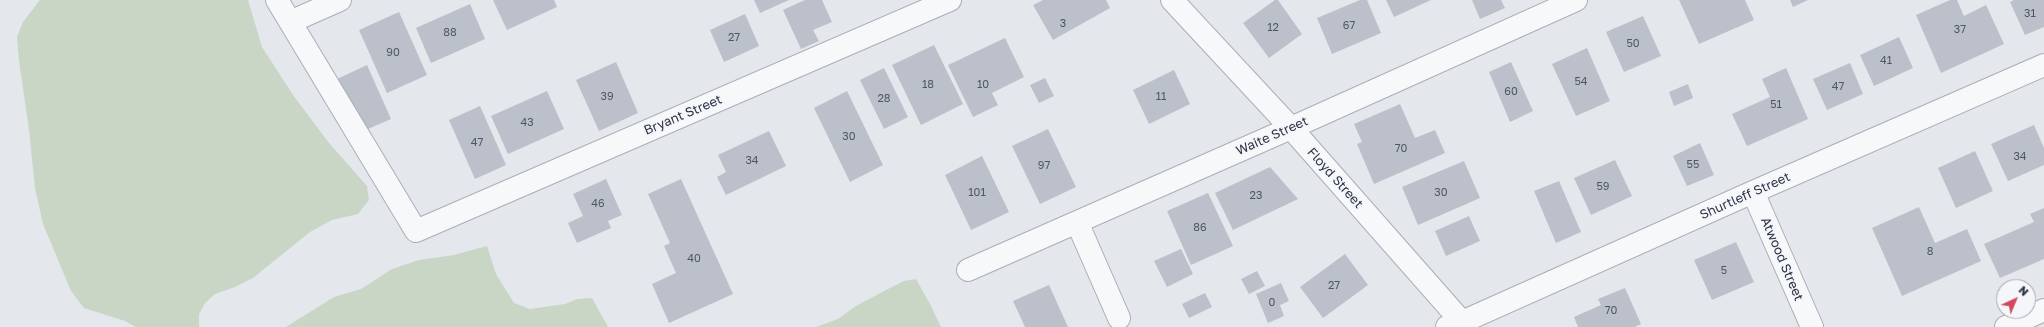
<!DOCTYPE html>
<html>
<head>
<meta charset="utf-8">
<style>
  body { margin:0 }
  #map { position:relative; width:2044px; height:327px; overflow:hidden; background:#e4e7ec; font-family:"Golos Text",sans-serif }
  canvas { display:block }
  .north { position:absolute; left:1996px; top:279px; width:40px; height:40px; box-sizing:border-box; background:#f4f6f9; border:1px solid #a4a8b1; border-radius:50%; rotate:44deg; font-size:11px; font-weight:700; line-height:16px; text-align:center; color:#2b3445 }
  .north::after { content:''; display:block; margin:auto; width:14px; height:18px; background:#d1495b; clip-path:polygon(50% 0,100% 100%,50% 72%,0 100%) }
</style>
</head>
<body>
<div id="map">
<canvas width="2044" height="327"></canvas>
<div class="north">N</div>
</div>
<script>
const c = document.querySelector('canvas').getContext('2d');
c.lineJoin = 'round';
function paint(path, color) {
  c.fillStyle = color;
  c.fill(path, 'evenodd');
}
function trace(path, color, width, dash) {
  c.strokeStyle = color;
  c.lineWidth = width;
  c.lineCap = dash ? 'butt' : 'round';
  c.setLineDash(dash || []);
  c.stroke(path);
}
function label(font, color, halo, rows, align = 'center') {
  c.font = font + ' "Golos Text",sans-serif';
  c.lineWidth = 4;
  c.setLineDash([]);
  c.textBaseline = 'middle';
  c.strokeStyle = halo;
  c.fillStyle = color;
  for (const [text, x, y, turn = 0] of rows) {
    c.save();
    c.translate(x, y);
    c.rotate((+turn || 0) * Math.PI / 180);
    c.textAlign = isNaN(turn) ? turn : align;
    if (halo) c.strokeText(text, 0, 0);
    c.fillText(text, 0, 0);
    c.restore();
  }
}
paint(new Path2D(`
  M40,0H248L262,47L293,95L329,143L367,186L369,200L358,214L332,220L310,232L253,278L235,287L215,294L205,303L199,314V327H136L125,321L84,308L71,291L43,224L35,188L29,130L19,61L17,37L23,22Z
  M487,246L496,274L514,303L530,309L565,304L577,299L592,298L608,327H286L334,297L361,289L392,269L419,260L454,255Z
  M916,279L930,304L941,327H816L838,319L856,306L890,288L904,281Z`), '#c9d6c5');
paint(new Path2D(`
  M493,0H554L557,7L507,30Z
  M754,0H789L760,13Z
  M805,0H822L832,22L813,30L819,41L801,49L783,10Z
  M1043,0H1106L1110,8L1053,40L1033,5Z
  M1275,0H1278L1302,34L1269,58L1243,23Z
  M1360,0H1367L1381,33L1332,54L1317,18Z
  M1386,0H1431L1394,17Z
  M1472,0H1501L1505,8L1480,19Z
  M1679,0H1745L1754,20L1699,44Z
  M1790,0H1808L1793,7Z
  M1950,0H1957L1964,16L1986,5L2004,44L1941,73L1916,15Z
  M2014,0H2044V27L2025,35L2010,2Z
  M470,4L485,39L431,63L416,28Z
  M399,12L427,75L387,93L359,30Z
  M745,14L759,46L724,62L710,30Z
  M1643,16L1661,56L1624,72L1606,32Z
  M1899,37L1913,68L1874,86L1860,55Z
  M1005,38L1024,77L992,93L998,105L973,117L948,65Z
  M934,45L963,104L921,125L892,65Z
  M1587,48L1610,101L1576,116L1552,64Z
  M616,62L638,113L599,131L576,80Z
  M1511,62L1533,111L1510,122L1489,72Z
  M1850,63L1863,94L1827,110L1813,79Z
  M367,65L391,119L361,132L337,79Z
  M884,68L908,117L884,129L860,80Z
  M1786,68L1808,119L1747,146L1732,114L1770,97L1762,79Z
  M1174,70L1190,104L1149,124L1133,90Z
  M1045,78L1054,96L1039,103L1030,85Z
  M1688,84L1693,98L1674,106L1669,92Z
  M547,91L564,129L508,154L491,116Z
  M847,91L883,165L850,182L814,108Z
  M1400,104L1415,138L1435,130L1445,153L1374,184L1357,144L1362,142L1354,124Z
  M480,106L506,165L475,179L449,120Z
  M2034,125L2044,148V165L2008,181L1991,144Z
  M1048,129L1076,187L1040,204L1012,146Z
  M769,131L786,166L726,195L717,177L726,172L718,155Z
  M1700,143L1714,175L1687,186L1673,156Z
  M1975,151L1993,191L1956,208L1938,168Z
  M982,156L1009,212L971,230L945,175Z
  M1615,160L1632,196L1591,215L1574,178Z
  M1464,161L1480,198L1418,225L1402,187Z
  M1270,167L1298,199L1233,230L1215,193Z
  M606,179L622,215L608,221L611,228L577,243L568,223L583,216L573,194Z
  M681,179L733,294L669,323L652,284L676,273L664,246L670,243L648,194Z
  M1559,181L1581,232L1556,243L1534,191Z
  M1208,193L1233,246L1191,265L1167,211Z
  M1919,207L1935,243L1967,229L1981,261L1902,296L1872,228Z
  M2044,208V259L2000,278L1984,244L2034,222L2030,214Z
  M1469,216L1480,241L1446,256L1435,231Z
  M1736,242L1754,282L1712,300L1694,260Z
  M1181,249L1193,274L1167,287L1154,261Z
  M1345,254L1368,285L1323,318L1300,287Z
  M1257,271L1265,286L1249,294L1241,279Z
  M1281,283L1289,301L1280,305L1284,316L1268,323L1256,294Z
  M1049,285L1068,327H1025L1013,301Z
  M1625,288L1641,324L1635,327H1578L1574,317L1601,305L1598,299Z
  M1205,293L1212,307L1189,318L1182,304Z`), '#bbc0ca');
const minor = new Path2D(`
  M277,0L416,231L950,0
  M1172,0L1291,128L1462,322
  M290,22L340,0
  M1753,192L1812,327
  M1077,222L1119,318
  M968,270L1291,128L1576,0
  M1447,327L1462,322L1753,192L2044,65
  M2006,327L2044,310`);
trace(minor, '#a9aeb7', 24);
trace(minor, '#f7f8fa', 22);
label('11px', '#4f5766', null, [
  ["31",2030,14],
  ["3",1063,24],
  ["67",1349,26],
  ["12",1273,28],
  ["37",1960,30],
  ["88",450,33],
  ["27",734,38],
  ["50",1633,44],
  ["90",393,53],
  ["41",1886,61],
  ["54",1581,82],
  ["18",928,85],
  ["10",983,85],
  ["47",1838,87],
  ["60",1511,92],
  ["39",607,97],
  ["11",1161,97],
  ["28",884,99],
  ["51",1776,105],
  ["43",527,123],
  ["30",849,137],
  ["47",477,143],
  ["70",1401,149],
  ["34",2020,157],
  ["34",752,161],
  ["55",1693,165],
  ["97",1044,166],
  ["59",1603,187],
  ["101",977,193],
  ["30",1441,193],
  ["23",1256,196],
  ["46",598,204],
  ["86",1200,228],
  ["8",1930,252],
  ["40",694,259],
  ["5",1724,271],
  ["27",1334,286],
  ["0",1272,303],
  ["70",1611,311]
]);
label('13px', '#2b3445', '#f4f6f9', [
  ["Bryant Street",683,115,-23],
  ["Waite Street",1272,136,-24],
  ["Floyd Street",1335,178,48],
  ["Shurtleff Street",1745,196,-24],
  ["Atwood Street",1782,259,67]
]);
</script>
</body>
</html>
